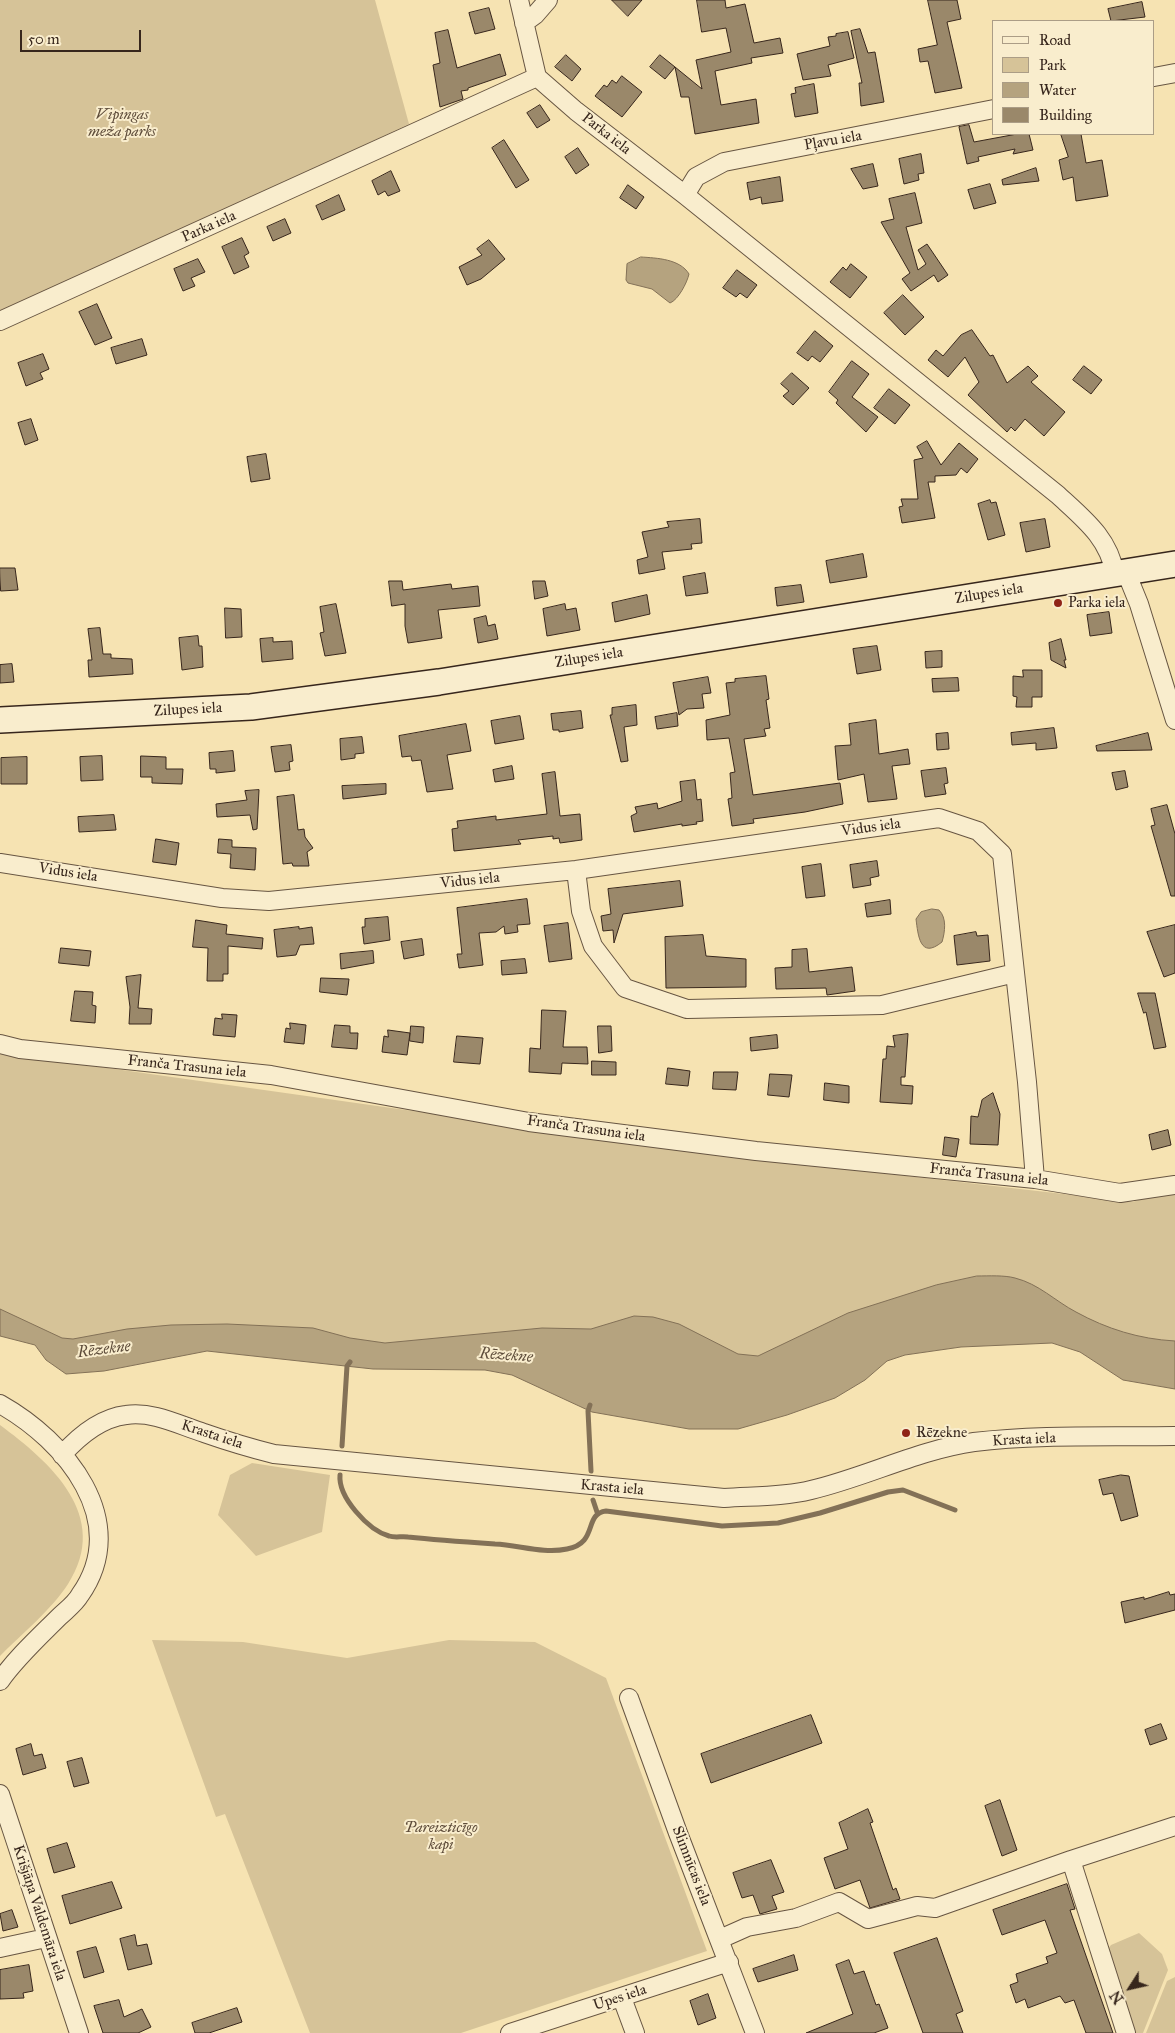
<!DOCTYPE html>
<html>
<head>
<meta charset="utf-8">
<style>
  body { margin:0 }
  #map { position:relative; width:1175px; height:2033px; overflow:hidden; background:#f6e3b2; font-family:"IM FELL Great Primer",serif }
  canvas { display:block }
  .legend { position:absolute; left:992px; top:20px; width:162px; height:115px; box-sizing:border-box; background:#f9edcd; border:1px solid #ab9d86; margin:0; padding:6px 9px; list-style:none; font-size:15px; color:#37261c }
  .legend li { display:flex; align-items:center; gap:10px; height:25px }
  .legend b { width:25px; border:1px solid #ab9d86 }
  .north { position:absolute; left:1105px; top:1963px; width:50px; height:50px; -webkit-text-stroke:4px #f9edcd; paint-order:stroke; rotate:235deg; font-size:14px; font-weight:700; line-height:20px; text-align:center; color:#37261c }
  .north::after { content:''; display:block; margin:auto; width:18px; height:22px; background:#37261c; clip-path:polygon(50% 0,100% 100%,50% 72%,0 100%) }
  .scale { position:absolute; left:20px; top:30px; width:121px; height:22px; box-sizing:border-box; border:2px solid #37261c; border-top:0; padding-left:6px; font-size:15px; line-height:18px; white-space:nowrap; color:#37261c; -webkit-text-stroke:4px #f9edcd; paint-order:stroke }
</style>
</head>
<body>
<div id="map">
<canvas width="1175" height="2033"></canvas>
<ul class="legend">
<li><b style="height:6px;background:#f9edcd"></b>Road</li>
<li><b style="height:14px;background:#d6c398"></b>Park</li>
<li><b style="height:14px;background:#b5a37f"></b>Water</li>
<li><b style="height:14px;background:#9a886a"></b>Building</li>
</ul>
<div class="north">N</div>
<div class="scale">50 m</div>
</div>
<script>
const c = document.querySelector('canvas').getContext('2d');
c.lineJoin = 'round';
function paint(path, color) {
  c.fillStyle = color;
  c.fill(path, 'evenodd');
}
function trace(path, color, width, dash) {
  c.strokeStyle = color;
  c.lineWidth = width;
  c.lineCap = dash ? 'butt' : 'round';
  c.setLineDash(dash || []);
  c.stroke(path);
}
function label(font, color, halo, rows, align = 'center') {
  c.font = font + ' "IM FELL Great Primer",serif';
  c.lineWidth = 4;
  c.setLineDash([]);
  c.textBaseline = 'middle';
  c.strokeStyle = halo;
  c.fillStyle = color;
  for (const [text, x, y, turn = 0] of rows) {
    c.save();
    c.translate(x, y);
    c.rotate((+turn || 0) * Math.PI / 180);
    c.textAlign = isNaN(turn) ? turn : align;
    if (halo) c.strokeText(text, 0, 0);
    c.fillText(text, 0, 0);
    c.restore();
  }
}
paint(new Path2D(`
  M0,0H375L409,124L0,316Z
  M0,1050L30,1057L725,1155L1133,1202L1175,1187V1364L1054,1322L776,1380L262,1341L67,1354L0,1327Z
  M0,1425C50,1462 112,1516 68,1584C53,1608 21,1635 0,1656Z
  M252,1463L330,1475L322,1532L256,1556L218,1515L230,1475Z
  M152,1640L243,1642L347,1658L449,1640L535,1642L606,1678L707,1951L461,2033H310L225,1814L216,1817Z
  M1139,1933L1162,1954L1168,1970L1143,2033H1132L1105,1953L1111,1945Z
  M1175,1977V2033H1146L1167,1981Z`), '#d6c398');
const water = new Path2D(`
  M641,257C657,258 680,259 689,274C687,283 678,300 670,303L652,289L628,283L626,280L627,264Z
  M932,909L939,910C947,918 945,932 942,942C920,960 918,935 916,919L921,912Z
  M977,1276C989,1276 1004,1275 1015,1278C1039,1284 1055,1301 1076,1312C1107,1329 1139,1339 1175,1341V1389L1123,1380L1080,1352L1052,1343L961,1347L905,1355L887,1361L865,1380L835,1398L787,1415L738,1429H689L592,1412L512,1375L485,1370L373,1369L207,1351L104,1371L66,1374L46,1360L35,1345L0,1336V1309L62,1338L73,1339L127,1329L171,1325L227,1324L313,1328L350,1338L385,1343L542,1328L591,1329L634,1316L653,1317L679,1324L738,1354L758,1356L848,1313L936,1285Z`);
paint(water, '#b5a37f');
trace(water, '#837157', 1);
trace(new Path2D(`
  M590,1405L588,1411L591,1471
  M342,1446L347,1366L350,1362
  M340,1475C338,1497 368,1530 389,1536C395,1538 402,1536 408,1537C437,1540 466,1542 495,1544C519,1545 543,1554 567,1549C599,1543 583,1514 606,1511L722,1526L778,1523L820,1513L888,1492L903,1490L955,1510
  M593,1500L597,1512`), '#837157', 5);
const building = new Path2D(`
  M612,0H642L628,16Z
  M697,0H725L726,8L745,4L754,43L780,38L783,53L751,58L752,63L715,71L721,105L756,99L759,123L695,134L689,97H681L675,67L702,89L696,60L731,52L726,28L702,32Z
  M928,0H957L961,19L947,22L962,88L935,93L928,61L920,62L918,49L937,45Z
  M1142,2L1145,17L1111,21L1108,9Z
  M489,8L495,29L475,34L469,13Z
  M860,29L868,53L875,52L884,102L861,106L859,83H862L851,31Z
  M448,30L457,68L500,54L506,75L468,88V90L461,91L463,99L440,107L433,65L440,63L435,33Z
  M848,32L854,58L828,65L831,76L803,80L797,54L830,46L828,37L836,36V34Z
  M566,55L581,69L572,81L555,67Z
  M660,55L675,67L665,79L650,67Z
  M622,76L642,92L622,117L595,96L604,85L607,87L612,80L616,83Z
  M814,84L818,113L795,117L791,94L796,93L795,88Z
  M540,105L550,120L537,128L527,113Z
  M969,125L974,142L1017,134H1029L1033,150L1013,154L1015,149L978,157L979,161L967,164L959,127Z
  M1061,134H1081L1086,163L1102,160L1108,196L1076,201L1073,177L1063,180L1059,160L1068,157Z
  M504,140L529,180L516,188L492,148Z
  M578,148L589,165L576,174L565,157Z
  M921,154L924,173L918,174L919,180L904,184L899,159Z
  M873,164L878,186L863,189L851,169Z
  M1036,168L1039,181L1003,185L1002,180Z
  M391,171L400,191L388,196L385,191L378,195L372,181Z
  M780,177L783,201L762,204L761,197L750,200L747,183Z
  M990,184L996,203L974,209L968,190Z
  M628,185L644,197L636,209L620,198Z
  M915,193L922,223L906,227L918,270L926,264L918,250L927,244L948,275L938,282L934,275L911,291L902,279L910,273L881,222L894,219L889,199Z
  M339,195L345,210L322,220L316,206Z
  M285,219L291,233L273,241L267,227Z
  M242,238L249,253L244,256L249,267L234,274L222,247Z
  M489,240L505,259L481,279L467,285L459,267L482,255L477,249Z
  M198,259L205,272L191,278L195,286L183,291L174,269Z
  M851,264L867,277L850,298L830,282L843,267L846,270Z
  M737,270L757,285L747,298L740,293L736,297L723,288Z
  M903,295L924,317L905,335L884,313Z
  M97,304L112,338L95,345L79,312Z
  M972,330L990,356L993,355L1007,383L1028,366L1038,376L1031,382L1065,412L1044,436L1025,419L1015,431L1011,427L1007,432L968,395L979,382L965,357L948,377L928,360L936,350L943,356L961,335Z
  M815,331L833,346L820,362L812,356L808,361L797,353Z
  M142,339L147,355L116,364L111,348Z
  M43,354L49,369L40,373L43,379L26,386L18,363Z
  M852,361L869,374L852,397L878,417L866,432L836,403L838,400L829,392Z
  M1084,366L1102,380L1091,394L1073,380Z
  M792,373L809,388L793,405L783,396L789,391L781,384Z
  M889,389L910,405L895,424L874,408Z
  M31,419L38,440L25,445L18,423Z
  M927,441L941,465L959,443L978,459L967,473L961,468L956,475L935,476V482H928L935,518L902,523L899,507L903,506L901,499H918L914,460L923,458L917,447Z
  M266,454L270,479L251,482L247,457Z
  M990,500L991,503L996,502L1005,535L988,540L978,504Z
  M700,519L702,543L691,544L692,549L662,552L665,569L639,574L637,560L648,557L642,532L669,527L667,522Z
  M1045,519L1050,547L1026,552L1020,523Z
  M863,554L867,577L830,583L826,561Z
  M0,568H15L18,590L1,591Z
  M705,573L708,593L686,596L683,577Z
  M389,581H402L403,590L451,584L452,589L478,586L480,606L438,610L442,638L408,643L405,626V604L392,606Z
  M533,581H545L548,596L535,599Z
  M801,585L804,602L777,606L775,588Z
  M647,595L650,614L615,622L612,603Z
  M336,604L346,653L325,656L320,633L324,632L320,607Z
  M565,604L566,610L576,608L580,630L547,636L543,609Z
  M225,608L241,609L242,637L226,638Z
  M1109,612L1112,633L1090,636L1087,615Z
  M486,616L488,626L495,624L498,639L478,643L474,619Z
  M100,628L103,654H111V658L132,659L133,674L89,677L88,660H92L88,629Z
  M198,636L199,646H202L203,667L182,670L179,638Z
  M273,638V642L292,641L293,659L262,662L260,639Z
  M1061,639L1066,660H1064L1066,668L1051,660L1049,643Z
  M877,646L881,670L857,674L853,649Z
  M942,651V667L926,668L925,652Z
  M12,664L14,682L0,683V665Z
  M1023,670H1042V697H1032V707H1016L1017,697L1013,696V676L1023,677Z
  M766,676L769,699L766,700L770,728L764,729L766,736L744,739L753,795L840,783L843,804L805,812L753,819L754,823L732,826L728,799L732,798L730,773L735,772L729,738L707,740L706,720L730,715L726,683L735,682V679Z
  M708,677L711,693L702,694L704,708L687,709L679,715L673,683Z
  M958,678L959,691L933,692L932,679Z
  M636,705L637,725L624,727L628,761L621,762L610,715H612V708Z
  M581,711L583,728L559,732V730H553L551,714Z
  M677,713L678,726L657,729L655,717Z
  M520,716L524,739L495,744L491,721Z
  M876,720L879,754L908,749L910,764L892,766L897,799L868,802L864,774L838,780L835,746L851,745L849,724Z
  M466,724L471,751L447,755L453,789L427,792L421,760L412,761L411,756L402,757L399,736Z
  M1054,728L1057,748L1036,750V743L1012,745L1011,733Z
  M948,733L949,749L937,750L936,734Z
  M1148,733L1152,750L1097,751L1096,746Z
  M362,737L364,753L355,754V758L341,760L340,739Z
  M291,745L293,761L289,762L290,770L275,772L271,747Z
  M233,751L235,771L216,773V769H210L209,753Z
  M102,756L103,780L81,781L80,757Z
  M141,756L166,757V769H183L182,784L152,783V777H141Z
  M27,757V784H1V758Z
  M512,766L514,779L495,782L493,770Z
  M946,768L948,783L944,784L946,794L925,797L921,771Z
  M1125,771L1128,787L1116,790L1112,773Z
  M555,772L560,816L580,814L582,840L560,843L559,838L553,839V836L518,840L521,844L454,851L452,829L458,828L457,821L496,816V820L547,814L542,774Z
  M695,780L697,800L701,799L703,821L696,822L697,824L682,826V824L634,832L631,816L637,813L635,807L657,803L658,809L682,801L680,782Z
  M386,784V794L343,799L342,786Z
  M259,790L257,829L253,830L250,815L217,817L216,804L247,800L245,791Z
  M294,795L298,830L304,829L305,837L313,848L307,852L309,866H293L292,863L283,864L277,797Z
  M1167,805L1175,834V896H1171L1151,826L1155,825L1151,809Z
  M114,815L116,830L79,832L78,817Z
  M156,839L179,843L176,865L153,862Z
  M219,839L232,840V847L256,848L255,870L230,868L231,854L218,853Z
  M877,861L879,876L870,878L871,885L853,888L850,865Z
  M821,864L825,896L806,898L802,867Z
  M680,881L683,906L623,914L614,943L613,930L603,931L601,916L611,914L608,889Z
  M527,899L530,924L517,925L518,932L505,934L504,926L496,932L479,933L483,965L459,968L457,954H462L457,908Z
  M890,900L891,914L867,917L865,904Z
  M388,917L390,940L364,944L362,927H365V919Z
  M196,920L227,925L226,934L263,938L262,949L228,946V974H223V981H207L208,948L193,947Z
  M568,923L572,959L549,962L544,926Z
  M1175,925V973L1164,977L1147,932Z
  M299,927V929L312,927L314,944L300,945L296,955L277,957L274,930Z
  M976,932L977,936L988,935L990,961L957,965L954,936Z
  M703,935L706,956L746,959V987L666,988L665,937Z
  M422,939L424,955L404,959L401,942Z
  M61,948L91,951L89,966L59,963Z
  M807,949L809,972L852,967L855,991L827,995L826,988L776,989L775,968L792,967V950Z
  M373,951L374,963L341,969L340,954Z
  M525,959L527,973L502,975L501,961Z
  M141,975L138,1008L152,1009L151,1024H129L130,1007L126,977Z
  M321,978L349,979L347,995L320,992Z
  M75,991L93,992L92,1005L96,1006L95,1023L71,1021Z
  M1138,993H1155L1166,1047L1154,1049L1146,1012L1144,1013Z
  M542,1010L566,1011L563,1047H587L588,1064L562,1063L561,1074L529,1072L530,1048L540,1049Z
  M222,1014L237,1015L235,1037L213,1035L215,1018L222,1019Z
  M290,1023L306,1025L304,1044L284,1042L286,1028L290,1029Z
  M335,1025L350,1026V1033H358L357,1049L332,1047Z
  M411,1026L424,1027L423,1043L410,1041Z
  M598,1026H611L612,1051L599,1053Z
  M388,1030L410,1033L407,1055L382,1052L384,1036L388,1037Z
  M908,1034L905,1077H901V1085L913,1086L912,1104L880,1102L883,1059H886L887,1046L895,1047L893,1036Z
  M777,1035L778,1048L751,1051L750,1038Z
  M457,1036L483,1038L480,1064L454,1062Z
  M592,1061L616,1062V1075H592Z
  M668,1068L690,1071L688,1086L666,1084Z
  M714,1072H738L736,1090L713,1089Z
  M770,1074L792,1075L789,1097L768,1095Z
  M825,1083L849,1086V1103L824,1100Z
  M993,1093L1000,1114L998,1145L970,1144L971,1116L978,1117L982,1100Z
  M1168,1130L1171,1145L1152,1150L1149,1135Z
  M945,1137L959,1139L956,1157L943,1155Z
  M1121,1475L1129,1476L1138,1516L1121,1521L1113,1493L1103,1495L1099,1480Z
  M1169,1592L1170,1595L1175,1594V1610L1125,1623L1121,1602L1144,1597V1599Z
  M811,1715L822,1743L711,1783L701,1754Z
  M1161,1724L1167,1739L1150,1745L1145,1730Z
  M31,1744L34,1756L42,1754L46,1768L23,1775L16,1749Z
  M82,1758L89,1783L74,1787L67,1762Z
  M1000,1800L1017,1850L1002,1856L985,1806Z
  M868,1809L873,1822L870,1823L893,1890L896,1888L900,1899L870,1908L860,1880L835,1889L824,1858L848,1849L839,1823Z
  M67,1843L75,1867L54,1873L47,1849Z
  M771,1860L784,1892L772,1896L777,1909L760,1914L753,1895L742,1898L733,1873Z
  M112,1882L122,1908L70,1924L62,1896Z
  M1067,1884L1075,1909L1070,1910L1113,2033H1086L1074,2000L1065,2003L1060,1996L1028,2008L1025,1999L1016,2003L1010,1985L1018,1982L1016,1974L1048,1963L1046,1957L1057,1953L1045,1920L1002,1935L993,1910Z
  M12,1910L18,1927L3,1931L0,1914Z
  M135,1935L137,1946L147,1944L152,1964L128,1970L120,1939Z
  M937,1938L963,2011L956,2014L963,2033H923L894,1953Z
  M96,1947L104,1972L84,1978L77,1952Z
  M794,1955L798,1970L758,1982L753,1969Z
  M849,1960L854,1974L864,1971L876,2005L879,2004L888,2028L874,2033H806L853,2014L836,1965Z
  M29,1965L33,1991L23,1993L24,1998L0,1999V1970Z
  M708,1994L716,2018L698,2025L690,2001Z
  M119,2000L124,2017L142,2009L151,2027L138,2033H103L94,2006Z
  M237,2008L242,2022L209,2033H195L192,2023Z`);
paint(building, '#9a886a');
trace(building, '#37261c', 1);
const street = new Path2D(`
  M519,0L537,77
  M524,23L535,15L548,0
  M537,77L576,111L685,195L1058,495C1084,519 1109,538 1115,574
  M1154,77L1175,73
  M685,195L696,177L724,162L994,109
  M0,321L537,77
  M1126,572L1139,604L1175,720
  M0,863L222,898L269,901L576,870L939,818L978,831L1002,854L1027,1082L1035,1179
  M576,870L581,911L593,946L625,988L687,1009L882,1005L1015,973
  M0,1044L20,1049L271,1075L529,1122L756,1151L1035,1179L1120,1193L1175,1185
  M0,1404C66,1441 132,1521 80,1595C75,1604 66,1610 59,1617C39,1637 16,1658 0,1681
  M62,1455C78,1437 101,1418 126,1415C153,1411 179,1425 204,1433C227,1441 250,1448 274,1454L724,1498C753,1496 783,1497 811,1490C866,1477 918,1450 974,1442C1038,1434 1110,1437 1175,1436
  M629,1698L678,1833L755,2033
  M0,1794L79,2033
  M720,1939L747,1927L796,1918L839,1902L868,1919L917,1906L935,1908L1071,1860
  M0,1948L46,1938
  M622,1998L635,2033
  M510,2033L729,1962
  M1126,2033L1071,1860L1175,1826`);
const secondary = new Path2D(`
  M0,720L251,707L439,682L1175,564`);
trace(street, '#675542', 20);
trace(secondary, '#37261c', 28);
trace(street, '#f9edcd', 18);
trace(secondary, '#f9edcd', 25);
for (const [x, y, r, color] of [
  [1058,603,5,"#8f2418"],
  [906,1433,5,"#8f2418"]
]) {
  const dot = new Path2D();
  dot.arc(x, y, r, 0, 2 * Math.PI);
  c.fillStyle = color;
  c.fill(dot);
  trace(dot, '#f9edcd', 2);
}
label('italic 15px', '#5f4d3b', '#f9edcd', [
  ["Vipingas",122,115],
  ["meža parks",122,132],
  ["Pareizticīgo",441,1828],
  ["kapi",441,1845]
]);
label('15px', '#37261c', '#f9edcd', [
  ["Parka iela",606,134,38],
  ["Pļavu iela",833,141,-10],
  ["Parka iela",209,227,-24],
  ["Zilupes iela",989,594,-9],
  ["Zilupes iela",589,658,-9],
  ["Zilupes iela",188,710,-3],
  ["Vidus iela",871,828,-8],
  ["Vidus iela",68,873,9],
  ["Vidus iela",470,881,-6],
  ["Franča Trasuna iela",187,1067,6],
  ["Franča Trasuna iela",586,1129,8],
  ["Franča Trasuna iela",989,1175,6],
  ["Krasta iela",212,1435,18],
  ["Krasta iela",1024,1440,-3],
  ["Krasta iela",612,1488,5],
  ["Slimnīcas iela",691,1866,69],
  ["Krišjāņa Valdemāra iela",39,1913,72],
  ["Upes iela",620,1998,-18]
]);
label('15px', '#37261c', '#f9edcd', [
  ["Parka iela",1068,603],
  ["Rēzekne",916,1433]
], 'left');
label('italic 16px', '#5d4c3a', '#f9edcd', [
  ["Rēzekne",104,1350,-7],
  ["Rēzekne",506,1356,4]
]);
</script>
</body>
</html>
